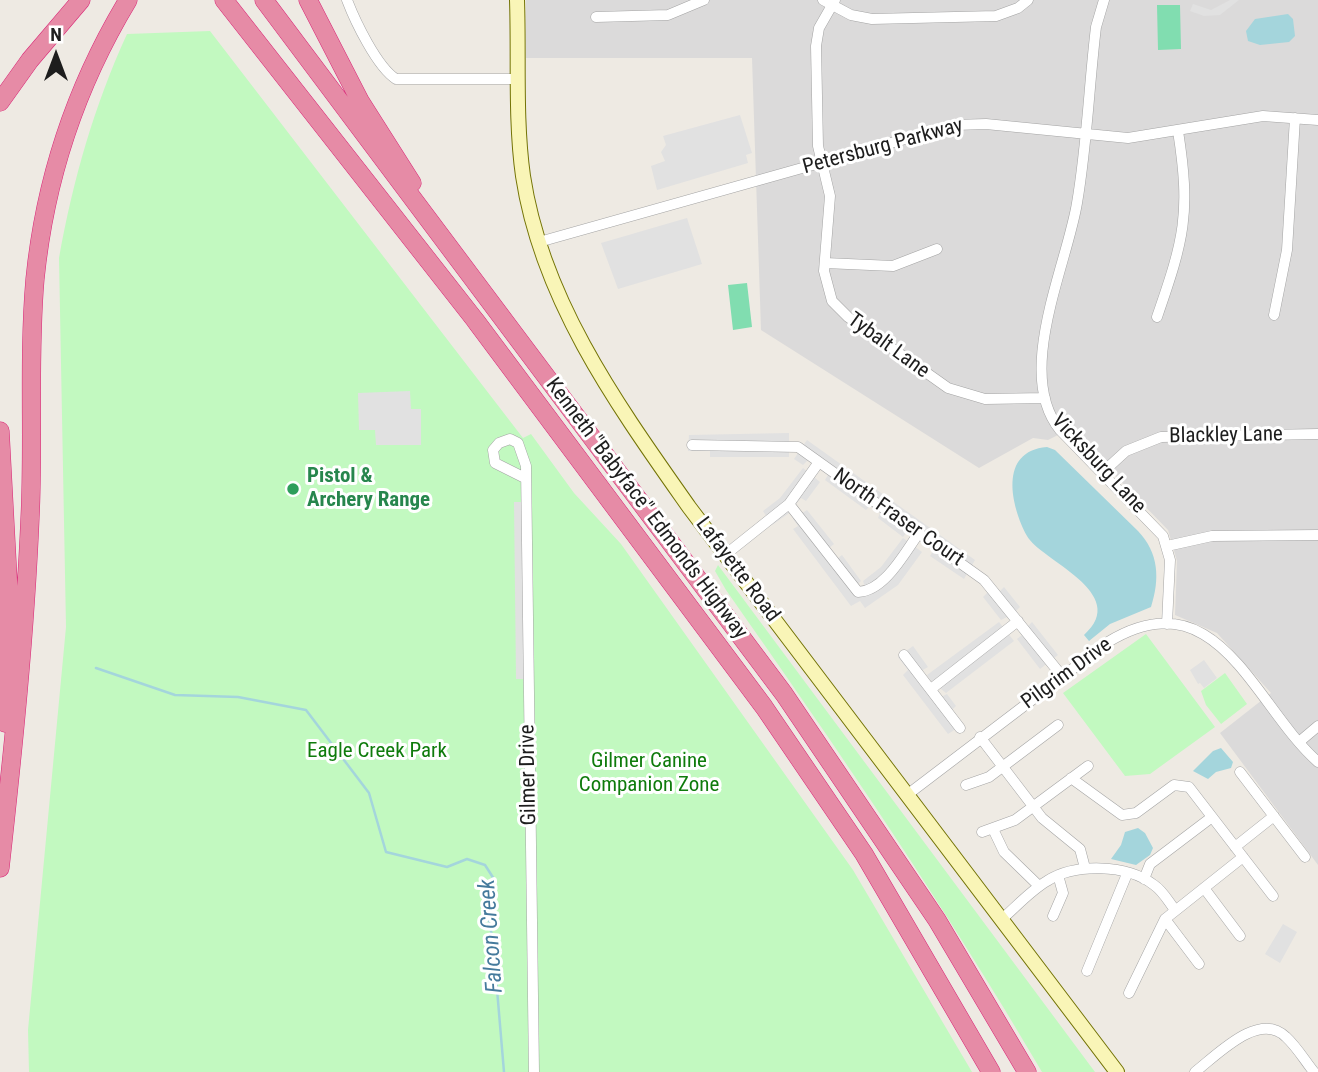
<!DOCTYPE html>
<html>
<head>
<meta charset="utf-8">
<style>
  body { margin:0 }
  #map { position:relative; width:1318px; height:1072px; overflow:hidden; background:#eeeae3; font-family:"Roboto Condensed",sans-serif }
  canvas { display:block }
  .north { position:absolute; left:21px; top:21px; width:70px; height:70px; -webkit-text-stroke:5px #fff; paint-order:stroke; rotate:0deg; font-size:19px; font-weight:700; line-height:28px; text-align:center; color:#1d1d1d }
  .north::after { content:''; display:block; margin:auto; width:24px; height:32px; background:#1d1d1d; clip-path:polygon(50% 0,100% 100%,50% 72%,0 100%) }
</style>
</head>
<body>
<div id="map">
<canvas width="1318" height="1072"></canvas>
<div class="north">N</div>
</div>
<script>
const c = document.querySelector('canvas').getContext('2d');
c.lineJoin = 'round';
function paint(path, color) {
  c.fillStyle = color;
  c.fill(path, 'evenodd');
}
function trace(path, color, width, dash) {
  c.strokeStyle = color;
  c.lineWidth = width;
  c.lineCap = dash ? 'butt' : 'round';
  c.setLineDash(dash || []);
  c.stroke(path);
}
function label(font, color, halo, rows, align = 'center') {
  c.font = font + ' "Roboto Condensed",sans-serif';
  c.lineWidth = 6;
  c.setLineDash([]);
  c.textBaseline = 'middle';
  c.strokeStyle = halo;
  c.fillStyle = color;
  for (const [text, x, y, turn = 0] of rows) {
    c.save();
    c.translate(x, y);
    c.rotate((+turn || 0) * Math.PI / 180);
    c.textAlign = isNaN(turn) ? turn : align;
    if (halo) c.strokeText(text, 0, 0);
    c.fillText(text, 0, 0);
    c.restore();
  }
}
paint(new Path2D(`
  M526,0H1318V865L1220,733L1271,693L1217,633L1175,615L1177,561L1168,530L1070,429L1048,440L1033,438L979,468L761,330L752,58H526Z`), '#dbdada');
paint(new Path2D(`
  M210,31L523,438L531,434L574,493L621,544L853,870L972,1072H29L28,1030L66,627L59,258C73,180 94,106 127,34Z
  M718,565L1095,1072H1042C945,906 837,748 726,590L715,571Z
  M1146,634L1215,727L1150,774L1125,776L1063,693Z
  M1225,673L1247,704L1221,724L1206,705L1201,691Z`), '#c2f9c0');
paint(new Path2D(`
  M1157,5H1180L1181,49L1158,50Z
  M747,283L752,327L733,330L728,285Z`), '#81ddb0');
paint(new Path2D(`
  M1230,0H1239L1220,15L1204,16L1190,11L1193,4L1211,10Z
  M740,115L752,153L746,155L748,163L657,190L651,166L665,161L661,152L666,145L663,136Z
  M687,218L702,264L618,289L601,243Z
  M410,391L411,409H421V445H376L375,430H359L358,393Z
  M789,433V457H710V451H688L689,435Z
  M807,440L975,560L964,579L930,556L933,551L907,532L903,537L878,518L880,513L870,506L866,510L825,480L828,475L808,460L803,465L794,459Z
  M803,468L820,482L806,501L801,498L788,514L772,525L763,511L780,498Z
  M514,502H525L528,679H516Z
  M807,510L834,544L829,548L837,559L842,555L861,581L857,585L861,589L865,587L863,581L881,567L903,538L922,552L898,585L865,608L860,601L851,606L793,529L798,526L793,519Z
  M1004,587L1020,607L1016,611L1028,626L1032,622L1058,655L1040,669L1017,639L1022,635L1007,617L1001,620L983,597L988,592L1000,591Z
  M999,622L1014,641L946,693L931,681L927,675Z
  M913,646L928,667L921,671L941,697L947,694L956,706L952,710L962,725L948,734L903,675L908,670L898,657Z
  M1204,660L1217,678L1204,688L1200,683L1198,684L1190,670Z
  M1283,924L1297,932L1280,963L1265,954Z`), '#e1e1e1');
paint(new Path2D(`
  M1288,14L1293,19L1295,36L1289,42L1260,45L1248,41L1246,31L1255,19Z
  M1047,447L1055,450L1138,531C1159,553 1160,579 1151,607L1110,624L1089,641L1084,635C1132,593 1040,560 1027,536C1011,506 998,451 1047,447Z
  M1221,748L1233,762L1231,768L1216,772L1208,779L1193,771L1213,751Z
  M1138,828L1145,833L1153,848L1150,855L1136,865L1111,859L1121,845L1125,832Z`), '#a4d5dc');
trace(new Path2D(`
  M96,668L175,695L238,697L306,710L369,793L386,852L447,867L467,859L485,865L494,879L485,899L493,942L504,1072`), '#a4d5dc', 2.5);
const minor = new Path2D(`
  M347,0C355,21 377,67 396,79H519
  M823,0L851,15L872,19L996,16L1018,8L1028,0
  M835,0L819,28L816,46L818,146L830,196L824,271L832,301L848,317L948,388L985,399L1045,398
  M1104,0L1096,27C1089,85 1087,145 1077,203C1067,265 1014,374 1060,430L1163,536L1170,560L1167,624
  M596,17L668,15L704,0
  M539,242L955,125L986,124L1128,138L1263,116L1318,120
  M825,263L893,266L937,249
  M1274,315L1287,250L1295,118
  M1157,317C1184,239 1191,214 1178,131
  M692,445L798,447L984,580L1062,676
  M1103,472L1126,451L1161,437L1318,434
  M525,478L495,463L493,450L499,443L510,439L518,443L526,466L534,1072
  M789,504L858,592C885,591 905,552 919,533
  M1167,546L1212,536L1318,535
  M725,555L789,504L819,462
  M904,655L960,728
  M931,689L1018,621
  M980,737L1042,818L1080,849L1085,868
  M1299,742L1318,726
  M1240,772L1305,857
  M1071,778L1122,815L1136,813L1174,785L1189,787L1273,896
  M966,785L989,777L1058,725
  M907,795L1108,642C1218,575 1254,706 1318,762
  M993,829L1004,852L1039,886
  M982,832L1015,820L1088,766
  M1235,847L1274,816
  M1144,879L1150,864L1212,817
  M1204,888L1240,936
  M1053,916L1063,893L1058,875
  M1002,919C1016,907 1030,891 1047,881C1075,863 1127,864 1154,885C1163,891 1168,901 1175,910
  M1165,919L1199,964
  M1087,971L1127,874
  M1129,993L1165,919L1243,857
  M1195,1072C1216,1056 1259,1010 1286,1037C1297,1047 1305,1061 1314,1072`);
const secondary = new Path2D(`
  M517,0C519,58 515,119 523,176C542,301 618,406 689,507L1117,1072`);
const motorway = new Path2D(`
  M224,0L475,320L764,707L864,854L991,1072
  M264,0L784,694L937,920L1027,1072
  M308,0L360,101L412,183
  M0,102L30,60L81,0
  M0,431L9,599L5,723
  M0,868C13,751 25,635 30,518C34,439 28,359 35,279C45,179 76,86 128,0`);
trace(minor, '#a4a4a4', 11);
trace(secondary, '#737305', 16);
trace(motorway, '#d82576', 19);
trace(minor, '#fff', 10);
trace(secondary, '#f9f5b7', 14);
trace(motorway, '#e68ba6', 18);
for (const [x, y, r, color] of [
  [293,489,7,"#2e9e5b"]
]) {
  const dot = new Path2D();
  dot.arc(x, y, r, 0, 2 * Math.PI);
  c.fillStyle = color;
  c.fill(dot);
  trace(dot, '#fff', 2.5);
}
label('21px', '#1d1d1d', '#fff', [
  ["Petersburg Parkway",883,147,-15],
  ["Tybalt Lane",888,346,36],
  ["Blackley Lane",1226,436,-1],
  ["Vicksburg Lane",1098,464,47],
  ["Kenneth \"Babyface\" Edmonds Highway",646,509,53],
  ["North Fraser Court",898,518,35],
  ["Lafayette Road",737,570,53],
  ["Pilgrim Drive",1067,674,-36],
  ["Gilmer Drive",529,775,-91]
]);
label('bold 21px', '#27864d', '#fff', [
  ["Pistol &",307,477],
  ["Archery Range",307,501]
], 'left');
label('21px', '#0f7b0c', '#fff', [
  ["Eagle Creek Park",377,752],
  ["Gilmer Canine",649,762],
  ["Companion Zone",649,786]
]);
label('italic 23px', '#457a9c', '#fff', [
  ["Falcon Creek",492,936,-94]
]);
</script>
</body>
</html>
